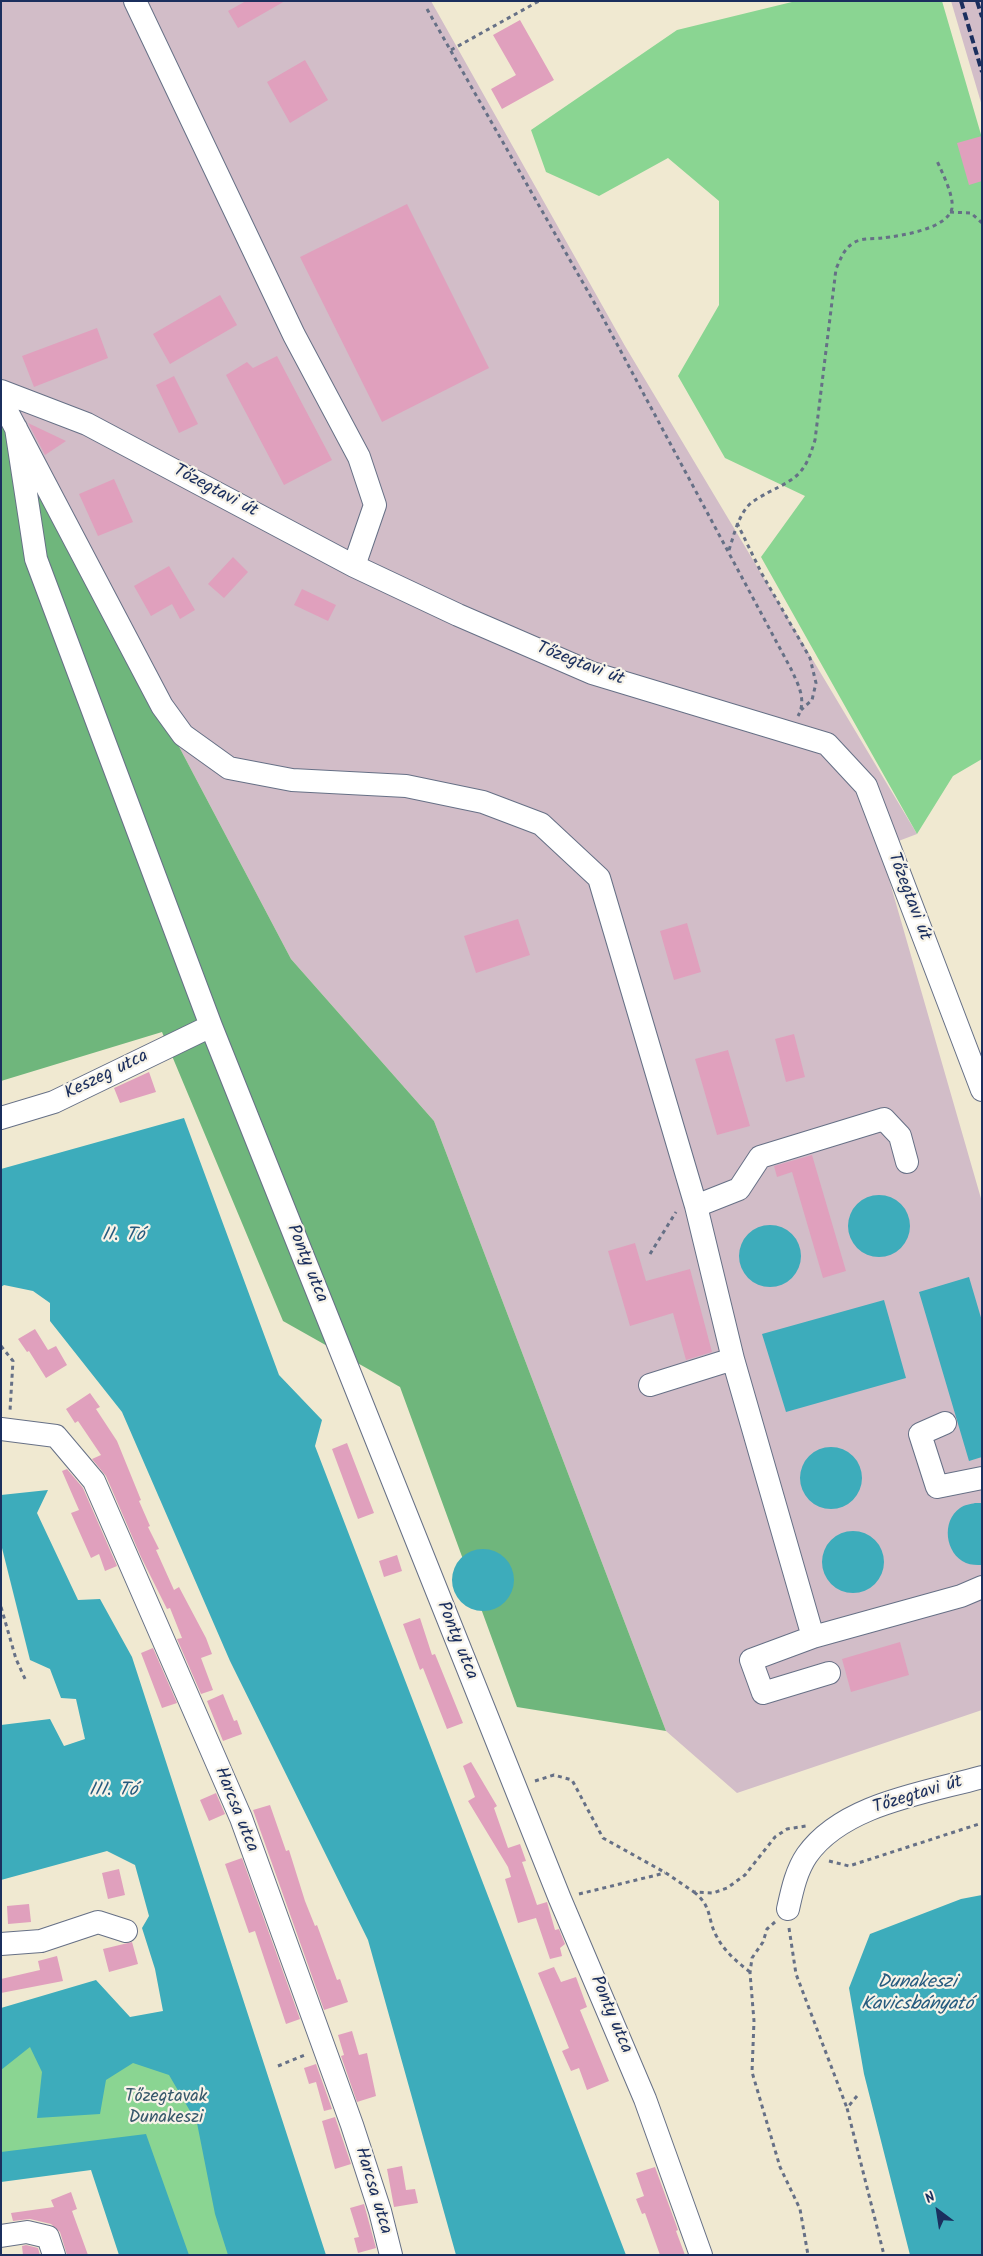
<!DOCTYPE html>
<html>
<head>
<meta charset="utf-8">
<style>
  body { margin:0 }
  #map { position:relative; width:983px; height:2256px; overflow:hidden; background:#f0e9d1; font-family:Kalam,sans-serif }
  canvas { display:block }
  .frame { position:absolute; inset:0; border:2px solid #1b2f5e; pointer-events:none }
  .north { position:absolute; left:913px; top:2186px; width:50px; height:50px; -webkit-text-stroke:4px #f7f3e8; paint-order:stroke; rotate:329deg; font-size:14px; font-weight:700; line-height:20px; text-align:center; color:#1b2f5e }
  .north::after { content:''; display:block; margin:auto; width:18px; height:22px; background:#1b2f5e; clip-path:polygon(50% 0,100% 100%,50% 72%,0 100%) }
</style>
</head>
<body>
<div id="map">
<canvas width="983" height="2256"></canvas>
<div class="frame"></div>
<div class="north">N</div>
</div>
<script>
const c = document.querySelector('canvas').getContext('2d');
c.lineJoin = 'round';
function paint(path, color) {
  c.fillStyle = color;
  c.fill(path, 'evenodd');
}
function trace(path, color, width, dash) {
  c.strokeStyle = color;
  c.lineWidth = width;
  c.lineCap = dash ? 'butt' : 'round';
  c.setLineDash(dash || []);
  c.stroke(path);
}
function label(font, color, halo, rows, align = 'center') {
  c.font = font + ' Kalam,sans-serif';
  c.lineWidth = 4.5;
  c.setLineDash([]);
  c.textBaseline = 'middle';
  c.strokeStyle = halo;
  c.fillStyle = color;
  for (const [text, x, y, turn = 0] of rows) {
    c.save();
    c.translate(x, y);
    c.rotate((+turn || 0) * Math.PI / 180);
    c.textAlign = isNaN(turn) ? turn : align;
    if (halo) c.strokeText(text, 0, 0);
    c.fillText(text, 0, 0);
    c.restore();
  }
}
paint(new Path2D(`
  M1,1H431L625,346L917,834L880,848L982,1202V1710L737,1793L666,1731L434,1121L291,959L1,409Z
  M951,1H982V106Z`), '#d2bdc8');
paint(new Path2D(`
  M796,1H942L982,138V759L953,776L917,834L761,557L805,496L725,458L678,376L719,305V201L668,158L599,196L546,172L531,130L677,30Z
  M1,2037L205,2042L269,2255H164L133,2155L1,2169Z`), '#8ad592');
paint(new Path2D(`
  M1,409L291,959L434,1121L666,1731L517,1707L400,1387L283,1321L162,1032L1,1081Z`), '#6fb67c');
paint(new Path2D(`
  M184,1118L279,1375L322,1420L315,1446L626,2255H456L368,1940L230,1661L122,1412L50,1321V1303L33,1291L4,1285L1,1287V1169Z
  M848 1226a31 31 0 1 1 62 0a31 31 0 1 1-62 0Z
  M739 1256a31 31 0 1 1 62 0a31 31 0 1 1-62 0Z
  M969,1277L982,1321V1457L969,1461L919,1292Z
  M884,1300L906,1378L786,1412L762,1334Z
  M800 1478a31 31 0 1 1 62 0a31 31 0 1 1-62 0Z
  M48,1490L37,1513L78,1600L100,1599L132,1657L326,2255H228L215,2214L197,2123L169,2075L133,2063L106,2080L100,2114L37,2118L42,2072L30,2047L1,2070V2008L96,1980L130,2017L163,2011L155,1969L142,1928L149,1916L135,1865L107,1851L1,1880V1725L50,1719L64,1746L85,1739L76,1699L61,1698L50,1669L30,1660L1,1544V1495Z
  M975,1503H982V1565C977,1565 971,1565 966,1563C945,1554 941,1521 960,1508C964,1505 971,1504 975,1503Z
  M822 1562a31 31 0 1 1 62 0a31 31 0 1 1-62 0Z
  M452 1580a31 31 0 1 1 62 0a31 31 0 1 1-62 0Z
  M982,1895V2255H910L864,2074L849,1988L870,1934L961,1899Z
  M146,2134L189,2255H119L91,2170L1,2182V2152Z`), '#3dacbb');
paint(new Path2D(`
  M246,1H285L238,28L228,11Z
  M520,20L554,80L502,109L491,89L516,75L493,35Z
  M305,60L328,100L290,123L267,82Z
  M982,136V181L969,185L957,143Z
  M407,204L489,368L382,422L300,257Z
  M220,295L237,325L170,364L153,334Z
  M97,328L108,358L34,387L22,356Z
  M277,356L332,460L284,485L226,375L247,362L253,368Z
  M174,376L198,424L179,433L156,385Z
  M28,423L66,441L45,455Z
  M114,479L133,522L98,536L79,494Z
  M233,557L248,572L224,598L208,584Z
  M169,566L195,610L180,619L172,604L151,616L134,586Z
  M302,589L336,605L328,621L294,605Z
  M518,919L530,955L476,973L464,936Z
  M687,923L701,972L674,980L660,931Z
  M794,1034L805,1077L786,1082L775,1039Z
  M728,1050L750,1126L717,1135L695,1059Z
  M149,1072L156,1092L120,1103L114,1088Z
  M812,1155L846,1271L823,1278L792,1172L777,1177L774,1166Z
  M635,1243L646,1281L690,1269L712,1352L686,1360L673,1313L630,1326L608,1251Z
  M35,1329L48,1350L56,1346L67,1365L46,1378L29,1351L27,1352L18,1339Z
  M90,1393L100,1407L96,1409L117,1441L141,1500L139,1501L150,1526L148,1527L159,1549L156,1550L174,1590L179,1587L206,1638L212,1654L201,1658L213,1690L201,1694L177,1639L182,1638L170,1608L167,1609L141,1557L106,1476L92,1459L101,1455L78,1421L75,1423L66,1409Z
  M347,1443L374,1513L358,1519L332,1449Z
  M67,1469L83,1488L117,1566L105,1571L99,1554L91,1558L71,1513L79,1510L62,1471Z
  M397,1555L402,1571L384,1577L379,1561Z
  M420,1618L432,1655L435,1654L463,1723L447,1729L423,1668L420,1670L403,1624Z
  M900,1642L909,1675L851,1692L842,1659Z
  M153,1648L177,1703L162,1708L141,1653Z
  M223,1694L234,1721L237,1720L242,1734L223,1741L207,1701Z
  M471,1762L497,1806L494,1808L508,1848L520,1844L526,1861L522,1862L537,1905L547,1902L555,1930L559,1929L565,1944L560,1948L562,1956L550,1959L536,1918L518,1923L505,1879L511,1877L508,1867L468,1801L475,1797L463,1766Z
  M216,1793L225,1814L209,1821L200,1800Z
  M270,1805L286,1851L289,1850L305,1901L315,1926L317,1925L337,1980L340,1979L348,2002L324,2010L253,1810Z
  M242,1858L300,2019L286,2024L255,1931L249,1933L225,1864Z
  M119,1869L125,1895L108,1899L102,1873Z
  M29,1904L31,1922L8,1924L7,1906Z
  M132,1942L138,1964L109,1972L103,1949Z
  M57,1956L63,1981L1,1993V1979L40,1970L38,1961Z
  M554,1967L561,1982L576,1977L587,2007L580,2010L609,2081L587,2090L579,2068L571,2071L562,2051L569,2048L538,1973Z
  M352,2031L359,2055L367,2053L376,2096L357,2102L341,2056L344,2055L338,2035Z
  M316,2064L332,2109L324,2111L316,2082L309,2084L304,2068Z
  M335,2117L351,2164L335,2169L322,2121Z
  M402,2166L406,2190L415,2189L418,2203L394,2207L387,2169Z
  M655,2167L678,2230L676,2231L685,2255H660L645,2213L642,2214L636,2199L644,2196L636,2173Z
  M71,2192L77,2209L72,2211L88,2255H67L60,2232L51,2224L30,2219L13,2221L11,2213L54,2207L51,2200Z
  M364,2204L376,2248L358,2253L354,2238L359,2237L350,2208Z
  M26,2245L38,2248L40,2255H23L22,2246Z`), '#e0a0bd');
const minor = new Path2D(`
  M135,1L294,335L359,457L375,505L354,566
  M1,391L87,424L354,566L458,615L592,673L827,744L866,786L982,1090
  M1,400L162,706L183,735L229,768L292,780L406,786L483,802L541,824L599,878L696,1206
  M16,428L36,559L211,1026L560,1899L645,2099L701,2255
  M1,1118L54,1102L211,1026
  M733,1359L696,1206L739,1189L760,1157L884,1119L900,1136L907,1162
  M650,1385L733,1359L813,1637
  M945,1423L920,1434L937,1487L982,1478
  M1,1429L56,1436L94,1481L241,1818L352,2125L380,2211L391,2255
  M829,1673L763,1693L751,1660L813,1637L961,1596L982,1587
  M788,1909C792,1891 796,1871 807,1855C843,1804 925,1793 982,1777
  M1,1944L41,1941L98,1922L126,1931
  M1,2236L27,2232L48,2237L54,2255`);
trace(minor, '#667086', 24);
trace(new Path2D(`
  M427,9L603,318L791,669C798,684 807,700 798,716
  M451,50L539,1
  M950,212L971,213L982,223
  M737,523L762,574L810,658L816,683L812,700L801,710
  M729,550C734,535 737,520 747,507C752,501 762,496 769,492C799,477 805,473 815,440L836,269C841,258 844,248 855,242C862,238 874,239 882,238C900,236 948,229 952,208C954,196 942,172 937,161
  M650,1254L676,1212
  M1,1346L13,1361L10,1411
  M1,1607L16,1659L26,1681
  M535,1781L554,1775L572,1780L603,1838L666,1873L694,1892L713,1893L727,1888L745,1875L775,1837L787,1829L806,1826
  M829,1861L849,1866L982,1823
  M694,1892C713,1907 707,1920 717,1937C725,1952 737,1962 750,1972
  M579,1894L665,1873
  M775,1922L767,1929L763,1942L752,1958L750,1973L754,2021L752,2072L780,2167L800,2209L808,2255
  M789,1928L796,1974L847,2108
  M278,2066L305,2055
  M857,2096L847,2108L884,2255`), '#667086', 3, [4, 4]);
trace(minor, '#fff', 22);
trace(new Path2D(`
  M961,1L982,72
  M977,1L982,17`), '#1b2f5e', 4, [8, 4]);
label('18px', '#1b2f5e', '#f7f3e8', [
  ["Tőzegtavi út",215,492,28],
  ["Tőzegtavi út",580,665,21],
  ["Tőzegtavi út",908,897,69],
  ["Keszeg utca",107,1076,-26],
  ["Ponty utca",306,1264,68],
  ["Ponty utca",456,1641,68],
  ["Tőzegtavi út",918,1796,-17],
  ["Harcsa utca",235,1810,68],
  ["Ponty utca",610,2015,67],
  ["Harcsa utca",372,2191,73]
]);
label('18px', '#37586b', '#f7f3e8', [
  ["Tőzegtavak",166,2098],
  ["Dunakeszi",166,2119]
]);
label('italic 19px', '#275b7f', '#f7f3e8', [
  ["II. Tó",123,1237],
  ["III. Tó",113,1792],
  ["Dunakeszi",917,1984],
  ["Kavicsbányató",917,2006]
]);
</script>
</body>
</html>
